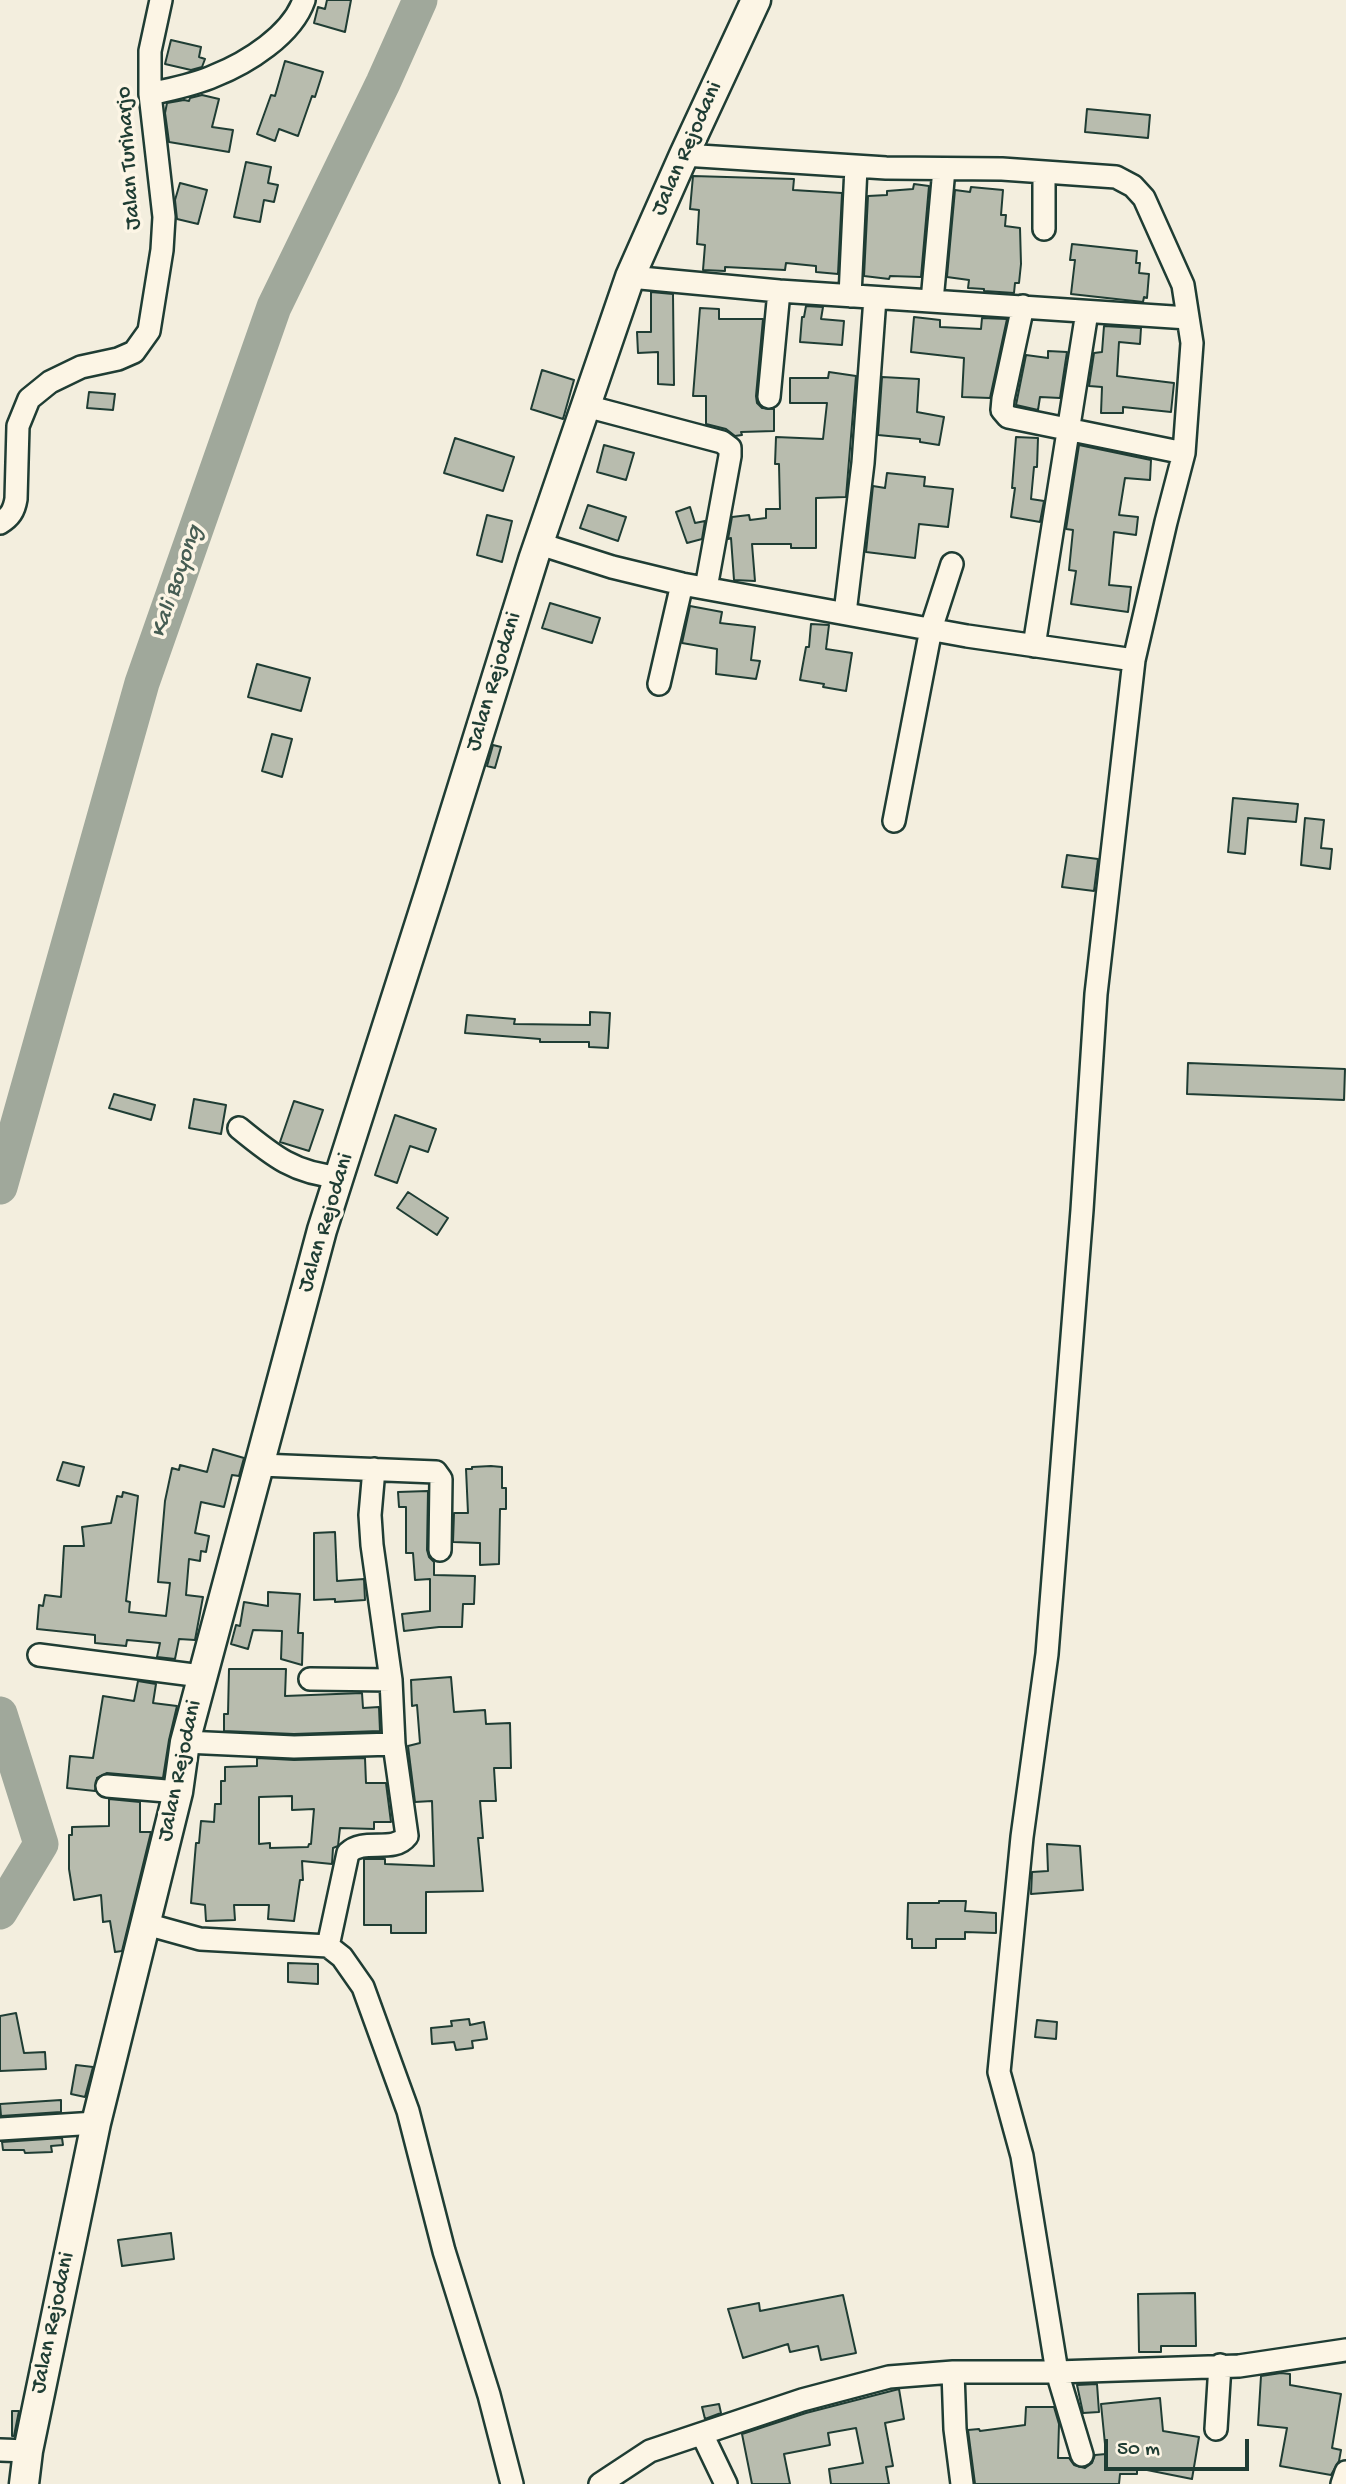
<!DOCTYPE html>
<html>
<head>
<meta charset="utf-8">
<style>
  body { margin:0 }
  #map { position:relative; width:1346px; height:2484px; overflow:hidden; background:#f3eede; font-family:"Gochi Hand",sans-serif }
  canvas { display:block }
  .scale { position:absolute; left:1104px; top:2439px; width:145px; height:32px; box-sizing:border-box; border:4px solid #1f3d34; border-top:0; padding-left:9px; font-size:21px; line-height:24px; white-space:nowrap; color:#1f3d34; -webkit-text-stroke:5px #fcf5e5; paint-order:stroke }
</style>
</head>
<body>
<div id="map">
<canvas width="1346" height="2484"></canvas>
<div class="scale">50 m</div>
</div>
<script>
const c = document.querySelector('canvas').getContext('2d');
c.lineJoin = 'round';
function trace(path, color, width, dash) {
  c.strokeStyle = color;
  c.lineWidth = width;
  c.lineCap = dash ? 'butt' : 'round';
  c.setLineDash(dash || []);
  c.stroke(path);
}
function paint(path, color) {
  c.fillStyle = color;
  c.fill(path, 'evenodd');
}
function label(font, color, halo, rows, align = 'center') {
  c.font = font + ' "Gochi Hand",sans-serif';
  c.lineWidth = 7;
  c.setLineDash([]);
  c.textBaseline = 'middle';
  c.strokeStyle = halo;
  c.fillStyle = color;
  for (const [text, x, y, turn = 0] of rows) {
    c.save();
    c.translate(x, y);
    c.rotate((+turn || 0) * Math.PI / 180);
    c.textAlign = isNaN(turn) ? turn : align;
    if (halo) c.strokeText(text, 0, 0);
    c.fillText(text, 0, 0);
    c.restore();
  }
}
trace(new Path2D(`
  M0,1187L142,683L274,307L383,83L420,0
  M0,1714L41,1844L0,1912`), '#a0a89b', 35);
const building = new Path2D(`
  M327,0H351L345,32L314,23L318,7L325,9Z
  M171,40L201,47L199,57L205,59L202,67L191,70L165,64Z
  M285,61L323,72L315,97L312,96L298,136L279,129L275,141L257,134L271,95L275,96Z
  M202,95L219,99L212,127L233,130L229,152L169,142L165,113L167,103L184,100L189,101L190,98Z
  M1087,109L1150,115L1148,138L1085,132Z
  M246,162L271,167L268,183L278,185L274,202L264,200L260,222L234,217Z
  M693,176L794,179L793,190L842,193L838,274L816,272V266L786,263L785,270L725,267V271L703,270L705,245L697,244L699,210L690,209Z
  M180,183L207,190L198,224L177,219L175,200Z
  M914,184L929,186L921,277L890,276L889,279L864,276L868,196L887,195V191L913,189Z
  M971,187L1003,190L1001,215H1006L1005,226L1020,228L1021,264L1019,283H1015L1014,293L984,291V289L968,288L969,280L947,277L955,190L970,192Z
  M1072,244L1137,251L1136,263H1140L1139,273L1149,274L1147,298L1144,297L1143,302L1071,294L1075,260H1070Z
  M651,292L673,294L674,385L658,384V352L638,353L637,332H651Z
  M806,306L823,307L821,319L844,321L842,345L800,342L802,317H804Z
  M700,308L719,309V319H763L756,396L757,403L762,408L774,409V431L741,432L742,435L735,436L726,429L706,424V396H693Z
  M914,317L940,320V327L981,329L982,318L1007,319L990,398L962,397L964,358L911,352Z
  M1104,326L1141,328L1140,344L1119,342L1117,376L1174,383L1171,412L1123,407V413H1101L1102,387L1089,386L1094,353L1102,352Z
  M1048,351L1067,352L1060,398L1040,397L1038,410L1016,405L1026,355L1048,358Z
  M542,370L574,380L563,419L531,409Z
  M829,372L856,376L846,497L816,498V548H791V544H752L755,581L734,580L731,538L728,539L732,517L749,515L750,520L766,518V509H780L779,464H775L776,437L823,439L827,403H790V378H828Z
  M882,377L919,379L917,412L944,417L939,445L920,442V439L878,435Z
  M89,392L115,394L113,410L87,408Z
  M1016,437L1038,438L1037,467H1034L1031,499L1044,501L1040,522L1011,517L1015,488H1012Z
  M455,438L514,457L503,491L444,473Z
  M604,445L634,453L626,480L597,472Z
  M1079,445L1151,460L1150,480L1125,478L1119,515L1138,517L1136,535L1114,532L1109,585L1131,587L1128,612L1071,604L1076,571L1069,570L1073,530L1066,529Z
  M887,473L925,477L924,486L953,489L948,527L919,524L915,558L866,552L873,486L885,488Z
  M588,505L626,517L618,541L580,528Z
  M690,507L695,523L705,521L702,539L687,543L676,512Z
  M487,515L512,521L502,562L477,555Z
  M550,603L600,618L592,643L542,628Z
  M690,606L722,612L720,623L755,627L751,660L760,661L756,679L716,674L717,649L682,643Z
  M811,624L829,625L826,649L852,653L846,691L823,687L824,684L800,680L806,647H809Z
  M257,664L310,678L301,711L248,697Z
  M272,734L292,739L282,777L262,771Z
  M493,745L501,747L495,768L487,766Z
  M1233,798L1298,804L1296,822L1248,818L1245,854L1228,852Z
  M1305,818L1324,820L1321,848L1332,849L1330,869L1301,865Z
  M1067,855L1098,859L1094,891L1062,887Z
  M590,1012L610,1013L608,1048L589,1047V1042H540V1039L465,1033L467,1015L515,1019L514,1024L590,1025Z
  M1188,1063L1345,1069L1344,1100L1187,1094Z
  M114,1094L155,1105L151,1120L109,1108Z
  M194,1099L226,1105L221,1134L189,1128Z
  M294,1101L323,1110L309,1151L280,1142Z
  M395,1115L436,1129L428,1152L410,1146L397,1183L375,1175Z
  M408,1192L448,1218L437,1235L397,1208Z
  M213,1449L244,1458L239,1476L232,1475L224,1507L201,1502L195,1533L209,1536L206,1552L201,1551L200,1561L189,1559L186,1595L203,1597L195,1640L179,1639L175,1659L157,1657L160,1643L127,1640L126,1646L95,1643V1635L37,1629L39,1605L43,1606L45,1595L61,1597L64,1546H84L82,1527L111,1523L117,1496L122,1497L123,1492L138,1496L126,1601L130,1602L129,1612L166,1616L170,1583L158,1582L165,1501L172,1468L179,1470L180,1465L207,1472Z
  M63,1462L84,1467L79,1486L57,1480Z
  M491,1466L502,1467V1488H506V1509H500L499,1564L480,1565V1543L453,1542L454,1513H468L466,1469H472V1467Z
  M428,1491L427,1550L429,1557L434,1562V1575L475,1576L474,1604H463L462,1627H439L404,1631L402,1614L430,1611V1579L415,1580L413,1553H406V1507H399L398,1492Z
  M335,1532L337,1581L364,1579L365,1600L335,1602V1599L314,1600V1533Z
  M268,1592L300,1594L298,1633H303L302,1665L281,1659L282,1631L253,1630L248,1649L231,1644L236,1625L240,1626L244,1602L268,1606Z
  M229,1669H286L285,1696L362,1693L363,1708L379,1707L380,1731L294,1734L224,1731V1714H228Z
  M451,1677L454,1712L485,1710L486,1724L510,1723L511,1768H494L496,1801H480L483,1838H478L483,1891L426,1892V1933H391V1925H364V1859H385V1864L434,1866L432,1801L415,1802L408,1746L420,1743L417,1705L412,1706L411,1680Z
  M138,1681L156,1684L153,1703L177,1706L169,1740L163,1778L107,1773L97,1778L95,1791L67,1788L70,1756L93,1758L103,1696L134,1701Z
  M257,1758L294,1760L365,1758L366,1783H386L391,1822H374V1829L340,1828L338,1846L333,1848L332,1864L302,1861L303,1880H300L294,1921L268,1919L269,1905H234L235,1920L206,1921L205,1905L191,1903L196,1843H199L201,1821L214,1822L215,1804H221V1781H225V1767L257,1766ZM292,1796V1810L314,1809L311,1844H309L308,1847L270,1848V1843L259,1844V1797Z
  M109,1799L140,1802V1832H151L122,1951L115,1952L110,1921L103,1922L101,1895L74,1900L69,1869V1835H72V1827L109,1826Z
  M1047,1844L1080,1846L1083,1890L1031,1894L1032,1872L1048,1871Z
  M939,1901H966L965,1911L996,1913V1933L965,1932V1939H936V1948H912V1939H907L908,1903H939Z
  M288,1963L318,1964V1984L288,1982Z
  M16,2013L24,2053L45,2052L46,2069L0,2071V2016Z
  M469,2019L470,2025L484,2022L487,2039L472,2041L473,2048L456,2050L454,2042L432,2044L431,2028L452,2026L451,2021Z
  M1037,2020L1057,2022L1056,2039L1035,2037Z
  M76,2065L93,2067L85,2097L71,2094Z
  M61,2100V2112L1,2116L0,2104Z
  M62,2138L63,2145L51,2146L52,2152L25,2153L24,2150H3L2,2142Z
  M171,2233L174,2259L122,2266L118,2240Z
  M1195,2293L1196,2346H1161V2352H1139L1138,2294Z
  M843,2295L856,2353L821,2360L818,2346L790,2352L788,2344L743,2358L728,2309L759,2303L760,2311Z
  M1281,2373L1290,2374V2385L1341,2394L1332,2448L1341,2450L1339,2461L1331,2475L1280,2466L1287,2428L1258,2425L1261,2376Z
  M1097,2384L1099,2412L1083,2413L1077,2385Z
  M899,2389L904,2419L885,2423L893,2466L886,2467L889,2484H831L829,2469L863,2463L856,2428L828,2433L830,2445L784,2454L790,2484H752L742,2434L806,2413Z
  M1160,2398L1163,2431L1199,2437L1192,2479L1137,2468V2474H1120L1119,2484H975L968,2430L979,2429L980,2431L1025,2425L1026,2407H1054L1059,2424L1058,2458H1069L1074,2465L1085,2468L1092,2463L1095,2455L1106,2454L1101,2404Z
  M719,2404L721,2413L705,2419L702,2407Z
  M12,2411H19L14,2436H12Z`);
paint(building, '#b8bcae');
trace(building, '#1f3d34', 2);
const minor = new Path2D(`
  M150,94C171,89 194,85 214,76C247,63 292,35 304,0
  M1044,173V229
  M630,277L779,291L1188,318
  M850,296L856,167
  M932,301L944,169
  M1023,306L1003,399L1002,410L1008,417L1184,453
  M769,397L779,291
  M586,406L722,442L730,448V456L706,588
  M0,523C10,517 14,511 16,499L18,426L29,399L50,382L81,367L118,359L134,352L149,331L162,250L164,217L150,94V51L161,0
  M540,544L612,567L682,584L967,636L1134,660L1166,522L1184,453L1192,343L1183,285L1144,198L1133,186L1116,177L1002,169L886,168L684,155
  M845,613L863,463L875,298
  M1034,646L1087,312
  M659,684L682,584
  M894,821L931,629L952,564
  M239,1128C273,1156 295,1174 340,1177
  M260,1465L436,1472L441,1479L440,1550
  M374,1469L370,1515L372,1545L391,1680L394,1744
  M39,1655L201,1676
  M310,1679L391,1680
  M185,1742L294,1747L394,1744L407,1836C393,1854 364,1837 348,1853L328,1946
  M107,1786L178,1792
  M146,1924L200,1939L328,1946L342,1957L363,1987L408,2111L444,2251L489,2395L512,2484
  M0,2129L96,2123
  M953,2372L955,2429L962,2484
  M1216,2429L1220,2365
  M702,2434L726,2484
  M0,2450L28,2451
  M1082,2455L1057,2372L1022,2156L999,2072L1022,1837L1047,1654L1082,1210L1096,994L1134,660
  M600,2484L650,2451L802,2400L889,2377L953,2372H1057L1239,2366L1346,2350
  M1342,2484L1346,2472`);
const secondary = new Path2D(`
  M24,2484L28,2451L96,2123L178,1792L185,1742L322,1230L432,885L534,557L630,277L684,155L756,0`);
trace(minor, '#1f3d34', 26);
trace(secondary, '#1f3d34', 33);
trace(minor, '#fcf5e5', 21);
trace(secondary, '#fcf5e5', 28);
label('23px', '#1f3d34', '#fcf5e5', [
  ["Jalan Rejodani",688,149,-66],
  ["Jalan Turiharjo",130,158,-94],
  ["Jalan Rejodani",495,682,-73],
  ["Jalan Rejodani",327,1223,-73],
  ["Jalan Rejodani",181,1771,-78],
  ["Jalan Rejodani",54,2323,-78]
]);
label('italic 24px', '#465d53', '#fcf5e5', [
  ["Kali Boyong",178,582,-71]
]);
</script>
</body>
</html>
